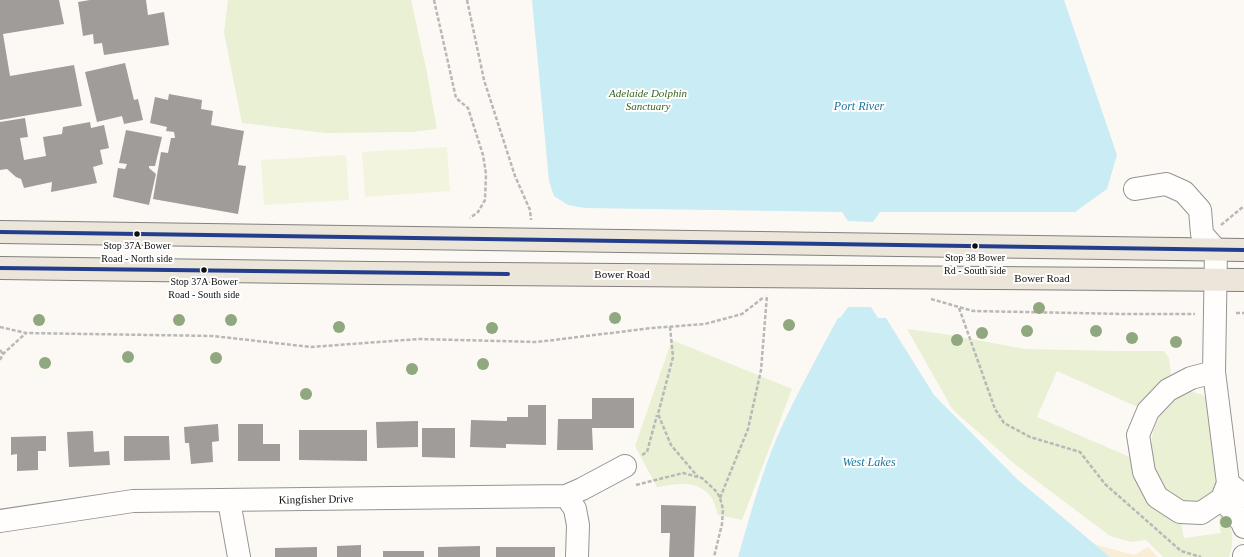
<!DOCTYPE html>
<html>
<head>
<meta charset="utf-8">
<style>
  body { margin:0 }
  canvas { display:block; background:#fcf9f4 }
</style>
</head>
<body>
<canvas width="1244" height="557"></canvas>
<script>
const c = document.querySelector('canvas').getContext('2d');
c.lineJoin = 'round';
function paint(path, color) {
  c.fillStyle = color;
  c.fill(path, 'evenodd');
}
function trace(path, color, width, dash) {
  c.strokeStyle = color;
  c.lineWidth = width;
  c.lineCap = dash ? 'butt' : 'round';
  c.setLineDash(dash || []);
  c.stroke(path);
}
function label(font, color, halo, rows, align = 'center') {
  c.font = font + ' Georgia,serif';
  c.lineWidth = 4;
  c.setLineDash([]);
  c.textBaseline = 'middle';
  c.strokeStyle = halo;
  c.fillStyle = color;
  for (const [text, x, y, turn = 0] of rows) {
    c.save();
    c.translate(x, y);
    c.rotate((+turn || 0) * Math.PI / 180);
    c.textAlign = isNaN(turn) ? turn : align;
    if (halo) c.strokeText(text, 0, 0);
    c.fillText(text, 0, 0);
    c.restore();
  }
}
paint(new Path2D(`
  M228,0H411L427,73L437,129L411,132L326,133L242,123L224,32Z
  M907,329L944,334L1025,349L1121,351H1164L1169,358L1171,375L1160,383L1142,409L1057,371L1037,417L1132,458L1181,523L1184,538L1221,533C1220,527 1217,517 1222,512C1224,514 1227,517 1228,519C1234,529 1233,548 1229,557H1163L1146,540L1132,542L1110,536L1017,466L953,410Z
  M672,340L792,389L742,520L718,515C716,510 715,502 711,497C697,479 677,484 657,487L635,446Z
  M1190,391L1203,395L1207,401L1217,479C1216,483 1215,488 1213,491C1202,506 1179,503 1167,490C1148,467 1145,430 1166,408C1173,401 1180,394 1190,391Z`), '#e9f0d4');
paint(new Path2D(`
  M1094,544L1134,555L1148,547L1158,557H1110Z`), '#faedd6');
paint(new Path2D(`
  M447,147L450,191L365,197L362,152Z
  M346,155L349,200L264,205L261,160Z`), '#f2f4dd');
paint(new Path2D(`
  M532,0H1064L1117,155L1107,189L1075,212H880L873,222L848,221L842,212L585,208L568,205L554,196L549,181Z
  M848,307H871L878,318H886L934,395L1017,479L1110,557H738C750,516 761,474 778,435C796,395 817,357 838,318H840Z`), '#caecf5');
paint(new Path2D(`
  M0,0H59L64,24L3,34L10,76L74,65L82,106L0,120Z
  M90,0H146L148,15L164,12L169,45L104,55L102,43L94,44L93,34L83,36L78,2Z
  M125,63L134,100L138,99L143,120L124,124L122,116L97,122L85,72Z
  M169,94L202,100L201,109L213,111L211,125L244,131L238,165L246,166L238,214L153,199L161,152L168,153L171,138H175L174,132L166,131L167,127L150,123L155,97L168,100Z
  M25,118L28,137L20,138L24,160L46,156L43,137L62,134L63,127L90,122L91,128L104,125L109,148L100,150L103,164L93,167L97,183L51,192L52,182L24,188L21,179L16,177L7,169L0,170V122Z
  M126,130L162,137L155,166H149V168L156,174L149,205L113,197L118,168L125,169L127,164L119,163Z
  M592,398H634V428H592L593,450H557L558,419H592Z
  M528,405H546V445L506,444V448L470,447L471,420L507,421V417H528Z
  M418,421V447L377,448L376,422Z
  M218,424L219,441L212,442L213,462L191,464L189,443H185L184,427Z
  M238,424H263V444H280V461H238Z
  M422,428H455V458L422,457Z
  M299,430H367V461L299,460Z
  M93,431L94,452L109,451L110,465L69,467L67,432Z
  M46,436V451H38V470L17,471V454L11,455V437Z
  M124,436H169L170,460L124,461Z
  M661,505L696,506L694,557H669L670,533H661Z
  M361,545V557H337V546Z
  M480,546V557H438V547Z
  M317,547V557H275V548Z
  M496,547H555V557H496Z
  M383,551H424V557H383Z`), '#9f9c99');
const minor = new Path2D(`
  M1135,189L1166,184L1184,192L1200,210L1202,234L1216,250L1214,372L1228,483L1222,499L1201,513L1180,512L1157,497L1144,472L1138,435L1148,411L1168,390L1191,378L1214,372
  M1228,483L1244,496
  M566,496L575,509L578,525L577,557
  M1222,499L1242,522L1244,527
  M229,501L239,557
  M0,521L133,501L566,496L582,489L625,466
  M1244,557V556`);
const major = new Path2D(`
  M0,232L1244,250
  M0,268L371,273L1244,280`);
trace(minor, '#959492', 24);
trace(major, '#82817f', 24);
trace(new Path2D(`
  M434,0L456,98L468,108L483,155L486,174L485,200L478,212L470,218
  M467,0L484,80L515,176L530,210L531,220
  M1221,225L1244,206
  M931,299L973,311L1125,314H1195
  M959,308L995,409L1004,423L1030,437L1080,452L1105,484L1181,551L1201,557
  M1236,313H1244
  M0,327L26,333L213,336L311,347L419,339L537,342L652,328L705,324L742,314L764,297
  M670,327L673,357L658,414L671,445L698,477
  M0,350L3,354
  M0,360L3,354L26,333
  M642,455L647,452L657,415
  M636,485L683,473L702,478L717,492L720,498L723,509L722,524L714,557
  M720,498L748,429L761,370L767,295`), '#b8b8b7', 2.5, [4, 2]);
trace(minor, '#fffefd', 22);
trace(major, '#ece5da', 22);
trace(new Path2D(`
  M0,232L1244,250
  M0,268L508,274`), '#243e8c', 4);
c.fillStyle = '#90a87f';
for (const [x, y] of [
  [1039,308],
  [615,318],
  [39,320],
  [179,320],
  [231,320],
  [789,325],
  [339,327],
  [492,328],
  [1027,331],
  [1096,331],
  [982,333],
  [1132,338],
  [957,340],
  [1176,342],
  [128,357],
  [216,358],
  [45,363],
  [483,364],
  [412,369],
  [306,394],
  [1226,522]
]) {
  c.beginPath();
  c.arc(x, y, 6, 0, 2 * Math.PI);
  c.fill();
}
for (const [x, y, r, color] of [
  [137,234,3.5,"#0e0e0e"],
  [975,246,3.5,"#0e0e0e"],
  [204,270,3.5,"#0e0e0e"]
]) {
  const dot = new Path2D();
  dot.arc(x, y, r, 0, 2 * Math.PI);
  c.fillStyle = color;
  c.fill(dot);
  trace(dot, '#fff', 1.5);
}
label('10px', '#0e0e0e', '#fff', [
  ["Stop 37A Bower",137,246],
  ["Road - North side",137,259],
  ["Stop 38 Bower",975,258],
  ["Rd - South side",975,271],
  ["Stop 37A Bower",204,282],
  ["Road - South side",204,295]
]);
label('italic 11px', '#38651f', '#fff', [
  ["Adelaide Dolphin",648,94],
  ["Sanctuary",648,107]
]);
label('11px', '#0e0e0e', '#fff', [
  ["Bower Road",622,275],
  ["Bower Road",1042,279],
  ["Kingfisher Drive",316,500,-1]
]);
label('italic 12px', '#19779e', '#fff', [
  ["Port River",859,107],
  ["West Lakes",869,463]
]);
</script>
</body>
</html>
